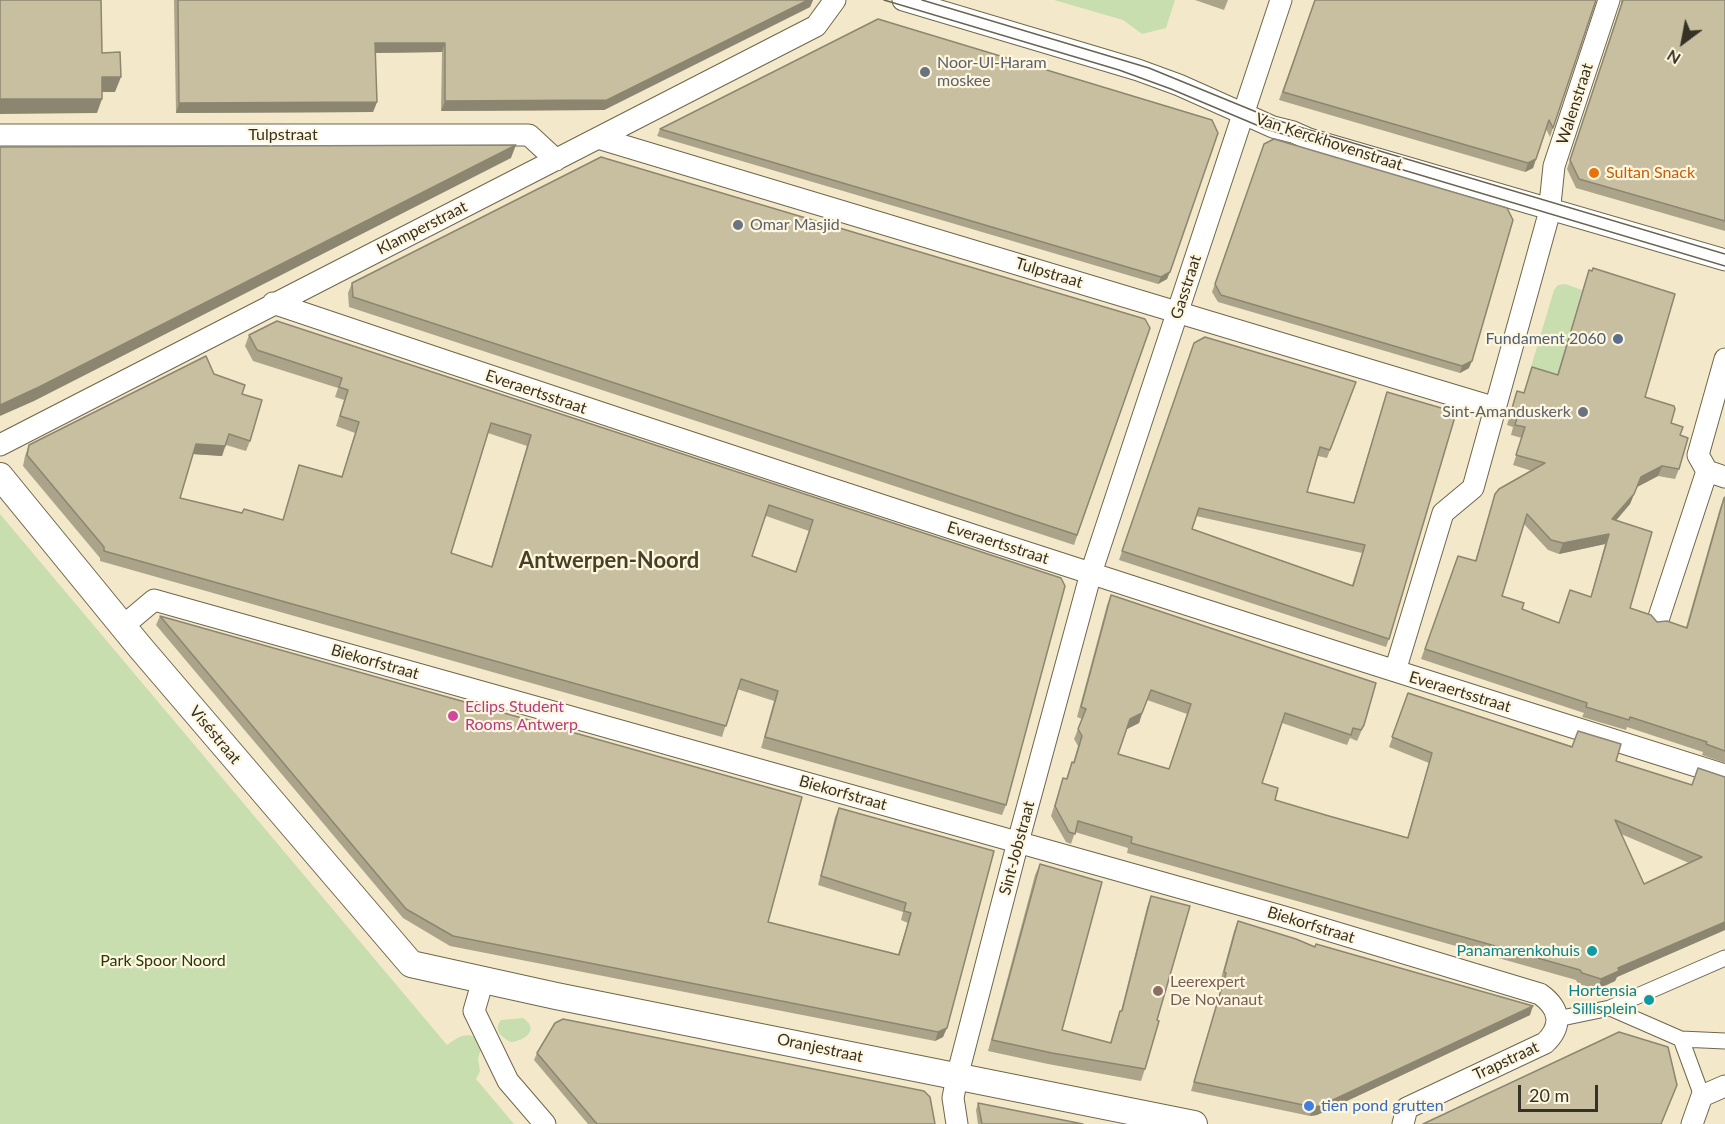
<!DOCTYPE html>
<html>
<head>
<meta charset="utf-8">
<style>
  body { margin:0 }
  #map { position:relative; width:1725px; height:1124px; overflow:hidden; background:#f3e9ca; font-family:Lato,sans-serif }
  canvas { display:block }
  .north { position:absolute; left:1653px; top:12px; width:60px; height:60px; -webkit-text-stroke:4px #fef6de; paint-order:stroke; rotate:212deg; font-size:16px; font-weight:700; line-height:24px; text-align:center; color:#353125 }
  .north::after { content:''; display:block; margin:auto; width:21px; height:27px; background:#353125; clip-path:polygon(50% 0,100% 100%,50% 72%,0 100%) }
  .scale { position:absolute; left:1518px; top:1085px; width:80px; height:27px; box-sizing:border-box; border:3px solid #353125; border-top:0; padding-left:8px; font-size:18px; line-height:21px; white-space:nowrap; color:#353125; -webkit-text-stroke:4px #fef6de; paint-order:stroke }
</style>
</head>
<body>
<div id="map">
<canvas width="1725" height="1124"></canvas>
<div class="north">N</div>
<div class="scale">20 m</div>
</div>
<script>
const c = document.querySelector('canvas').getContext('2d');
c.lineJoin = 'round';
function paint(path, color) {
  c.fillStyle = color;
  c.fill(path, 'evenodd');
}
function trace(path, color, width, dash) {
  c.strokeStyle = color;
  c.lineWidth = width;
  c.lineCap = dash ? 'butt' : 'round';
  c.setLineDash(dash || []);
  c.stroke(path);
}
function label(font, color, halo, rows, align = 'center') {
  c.font = font + ' Lato,sans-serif';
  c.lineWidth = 4.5;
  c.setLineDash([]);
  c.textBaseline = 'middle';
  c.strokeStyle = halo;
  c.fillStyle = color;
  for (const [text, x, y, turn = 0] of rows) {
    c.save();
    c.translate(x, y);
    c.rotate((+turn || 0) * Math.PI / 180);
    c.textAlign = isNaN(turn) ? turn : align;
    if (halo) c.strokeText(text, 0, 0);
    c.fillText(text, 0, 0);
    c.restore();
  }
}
paint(new Path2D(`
  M1054,0H1175L1166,28L1142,34L1123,20Z
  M1565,284L1582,290L1554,386L1528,377L1554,290L1558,285Z
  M0,514L447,1045C457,1038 463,1032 476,1037L481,1048L478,1059L480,1071L476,1079L514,1124H0Z
  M523,1018C540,1029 525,1041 511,1042C501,1037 493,1030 501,1020Z`), '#c8deaf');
const pedestrian = new Path2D(`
  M1610,1008L1681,1039L1725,1041
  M1557,1019L1610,1008L1725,958
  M1681,1039L1702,1096`);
const minor = new Path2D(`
  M903,0L1138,70L1179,85L1273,127L1293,132L1309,139L1725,260
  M0,135H529L556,160
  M601,139L1496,408
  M273,303C755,466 1239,623 1725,775
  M0,445C271,304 545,168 816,26L835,0
  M1707,471L1725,477
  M1658,620L1707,471L1698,455L1725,359
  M123,626L154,600L1281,916L1540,994C1560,1008 1563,1026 1545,1043L1407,1108L1403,1124
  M1395,671L1443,513L1473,488L1549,214L1554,166L1609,0
  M483,980L474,1011L508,1081L545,1124
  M957,1124L953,1098L957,1077L1018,842L1091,573L1281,0
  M1692,1124L1702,1096L1725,1086`);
const tertiary = new Path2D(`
  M0,476L139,646L411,964L556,996L1194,1124`);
trace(pedestrian, '#6f664b', 17);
trace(minor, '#6f664b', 23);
trace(tertiary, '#6f664b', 28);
trace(pedestrian, '#fff', 15);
trace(minor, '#fff', 21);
trace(tertiary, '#fff', 26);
trace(new Path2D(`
  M884,0L1119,70L1171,89L1266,129L1725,266
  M922,0L1149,68L1276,120L1725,254`), '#696352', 1.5);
paint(new Path2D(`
  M174,0H813L810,7L604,110L441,111L442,52L375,53L377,102L373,112L176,113Z
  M1195,0H1228L1224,10Z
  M1315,0H1596L1550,137L1546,129L1533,168L1525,172L1279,100Z
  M1621,0H1725V231L1576,188L1567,169L1621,4Z
  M1212,120L1167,279L1158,284L657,136L660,129Z
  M1264,144L1469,368L1460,373L1218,302L1212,292Z
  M1589,270L1645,397L1671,423L1680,435L1679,469L1675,479L1658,476L1637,487L1630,504L1616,521L1630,608L1657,622L1686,627L1720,508L1724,498L1725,497V763L1702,755L1703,752L1627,727L1626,730L1582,717L1584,713L1421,659L1458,556L1475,561L1495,494L1532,471L1513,465L1522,438L1511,435L1513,427L1507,425L1517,391L1523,393L1557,375ZM1524,524L1548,550L1559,554L1605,544L1591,597L1558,623L1522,609L1502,596Z
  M352,283L1150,328L1074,545L349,307L348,293Z
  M249,335L1061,578L1006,805L1002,815L761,748L774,701L737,689L722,737L100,561V558L23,466L25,456L29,445L214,374L242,394L250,441L246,451L226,445L222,456L193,454L180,498L242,513L283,520L299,465L342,476L355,433L336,426L344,400L335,397L338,388L253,361L245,346ZM488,433L527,446L491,567L451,553ZM766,516L809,531L795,572L752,556Z
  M1194,343L1356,382L1327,458L1318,456L1307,492L1353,503L1387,392L1389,639L1386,647L1119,560ZM1196,516L1362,553L1352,585L1192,529Z
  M1111,595L1364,725L1357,741L1350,738L1347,745L1282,723L1262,783L1275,800L1329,816L1407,838L1429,763L1389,747L1408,693L1692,785L1725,930L1617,977L1615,981L1598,989L1578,984L1576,980L1127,853L1128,848L1075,832L1071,844L1066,842L1051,816L1063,778L1066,779L1072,762L1073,763L1078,746L1074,739L1082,719L1077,717L1107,605ZM1147,700L1187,714L1169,769L1118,754L1127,729L1139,723ZM1621,834L1689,863L1644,884Z
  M160,616L768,922L898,954L908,923L901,920L903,912L818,885L835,817L839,808L994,851L943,1037L935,1041L450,946L403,918L156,625Z
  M1040,864L1062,1030L1110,1043L1116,1022L1121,1011L1147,907L1151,896L1157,1020L1145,1069L1141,1081L1048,1064L988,1051L1035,875Z
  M1238,921L1315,947L1530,1015L1317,1115L1310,1116L1191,1091L1223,982H1220L1234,931Z
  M537,1053L935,1124H588L534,1060Z
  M978,1103L1083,1124H978L976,1110Z`), '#aca48a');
paint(new Path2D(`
  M808,0H813L810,7L604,110L441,111L445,101Z
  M375,43H445L442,52L371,53Z
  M102,77H121L115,92H97Z
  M0,99H102L97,113L0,114Z
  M377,102L373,112L176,113L179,103Z
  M516,145L511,158L34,401L0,416V405Z
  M1536,159L1533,168L1525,172L1528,163Z
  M1170,272L1167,279L1158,284L1161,277Z
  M1472,361L1469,368L1460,373L1462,366Z
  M196,444L225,446L222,456L192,454Z
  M1662,466L1658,476L1637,487L1630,504L1608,529L1612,519L1641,477Z
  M1609,534L1605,544L1559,554L1563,543Z
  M1142,713L1139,723L1127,729L1130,719Z
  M1725,922V930L1617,977L1615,981L1598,989L1601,979L1618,968Z
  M1533,1006L1530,1015L1317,1115L1310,1116L1313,1107Z
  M947,1028L943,1037L935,1041L938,1032Z`), '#8c8671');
const building = new Path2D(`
  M0,0H101L102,53L120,52L121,77H102V99H0Z
  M178,0H808L607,100L445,101V43H375L377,102L179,103Z
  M1315,0H1596L1553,128L1549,120L1536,159L1528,163L1283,92Z
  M1623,0H1725V221L1579,179L1570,160Z
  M878,19L1212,120L1218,133L1170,272L1161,277L660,129Z
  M1274,139L1507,208L1513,220L1472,361L1462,366L1221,295L1215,284L1264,144Z
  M516,145L39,387L0,405V147Z
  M601,157L1145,319L1150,328L1077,535L353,297L352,283Z
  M1593,268L1675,294L1645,397L1674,406L1675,409L1671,423L1683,427L1680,435L1688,438L1679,469L1662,466L1641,477L1634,494L1612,519L1652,532L1630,608L1651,615L1657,622L1667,621L1687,628L1724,498L1725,497V751L1706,744L1707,742L1630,717L1629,720L1586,707L1587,703L1425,649L1458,556L1476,561L1495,494L1499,489L1545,463L1516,455L1525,427L1515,425L1517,417L1510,415L1517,391L1524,393L1532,367L1558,375L1589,270L1592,271ZM1527,514L1551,540L1563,543L1609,534L1591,597L1570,590L1559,623L1522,609L1524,603L1502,596Z
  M277,321L1061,578L1065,586L1006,805L765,737L778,691L741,679L726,726L104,551V547L27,455L29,445L206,356L214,374L245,385L242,394L262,400L250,441L229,434L225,446L196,444L180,498L242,513L244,509L283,520L299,465L342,477L359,422L340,416L348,390L339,387L342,378L257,350L249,335ZM491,423L531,435L492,567L451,553ZM769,505L813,520L796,572L752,556Z
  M1205,337L1356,382L1330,450L1320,447L1307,492L1354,503L1387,392L1448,410L1454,420L1389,639L1122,551L1194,343ZM1199,508L1365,545L1353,586L1192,529Z
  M1111,595L1376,683L1364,725L1361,730L1353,728L1351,735L1285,713L1262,783L1278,788L1275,800L1329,816L1408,838L1432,753L1392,737L1408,693L1572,747L1578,731L1621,744L1616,761L1692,785L1698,768L1725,777V922L1618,968L1619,971L1601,979L1582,973L1580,970L1131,843L1132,837L1078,821L1075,834L1069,832L1055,806L1063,778L1067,779L1072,762L1074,763L1082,736L1078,729L1086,709L1081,707ZM1151,690L1191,704L1169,769L1118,754L1130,719L1142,713ZM1615,820L1702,857L1644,884Z
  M160,616L802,797L768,922L899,955L911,913L904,911L906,903L821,876L839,808L994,851L947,1028L938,1032L453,936L406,909Z
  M1040,864L1102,882L1062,1030L1111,1043L1120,1011H1122L1151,896L1190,906L1157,1020L1159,1021L1145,1069L1052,1053L992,1040Z
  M1238,921L1296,939L1315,947L1316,944L1533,1006L1320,1106L1313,1107L1194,1082L1226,973L1224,972Z
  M563,1019L924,1091L930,1097L935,1124H597L537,1053L555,1023Z
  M1619,1032L1668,1047L1677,1085L1661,1124H1423Z
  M978,1103L1083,1124H982Z`);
paint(building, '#c8bfa1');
trace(building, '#8c8671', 1.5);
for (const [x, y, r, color] of [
  [925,72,6,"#6b7280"],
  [1594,173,6,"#e8710a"],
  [738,225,6,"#6b7280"],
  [1618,339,6,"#5c6f8a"],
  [1583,412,6,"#6b7280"],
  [453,716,6,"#d1479c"],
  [1592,951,6,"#0f9aa8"],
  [1158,991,6,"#8d6e63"],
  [1649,1000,6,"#0f9aa8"],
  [1309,1106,6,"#3f7fe0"]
]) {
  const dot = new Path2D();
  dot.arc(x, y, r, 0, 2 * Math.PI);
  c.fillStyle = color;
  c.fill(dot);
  trace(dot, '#fef6de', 2);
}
label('16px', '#5b616d', '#fef6de', [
  ["Noor-Ul-Haram",937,63],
  ["moskee",937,81],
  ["Omar Masjid",750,225],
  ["Sint-Amanduskerk",1571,412,"right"]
], 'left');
label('16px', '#353125', '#fef6de', [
  ["Walenstraat",1575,104,-72],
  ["Tulpstraat",283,135],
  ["Van Kerckhovenstraat",1329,142,18],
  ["Klamperstraat",422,228,-27],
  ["Tulpstraat",1049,273,17],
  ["Gasstraat",1186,287,-72],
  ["Everaertsstraat",536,392,19],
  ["Everaertsstraat",998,543,18],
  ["Biekorfstraat",375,662,16],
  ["Everaertsstraat",1460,692,17],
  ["Viséstraat",215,735,50],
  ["Biekorfstraat",843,793,16],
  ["Sint-Jobstraat",1017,848,-75],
  ["Biekorfstraat",1311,925,17],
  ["Oranjestraat",820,1048,12],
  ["Trapstraat",1506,1061,-25]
]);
label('16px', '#c56008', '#fef6de', [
  ["Sultan Snack",1606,173]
], 'left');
label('16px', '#4e5e75', '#fef6de', [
  ["Fundament 2060",1606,339]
], 'right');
label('16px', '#b23c85', '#fef6de', [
  ["Eclips Student",465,707],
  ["Rooms Antwerp",465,725]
], 'left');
label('16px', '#0d838f', '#fef6de', [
  ["Panamarenkohuis",1580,951],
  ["Hortensia",1637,991],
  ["Sillisplein",1637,1009]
], 'right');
label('16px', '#283a0a', '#fef6de', [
  ["Park Spoor Noord",163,961]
]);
label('16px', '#785e54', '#fef6de', [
  ["Leerexpert",1170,982],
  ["De Novanaut",1170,1000]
], 'left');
label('16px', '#366cbe', '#fef6de', [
  ["tien pond grutten",1321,1106]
], 'left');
label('bold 22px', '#484026', '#fef6de', [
  ["Antwerpen-Noord",609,561]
]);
</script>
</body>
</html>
